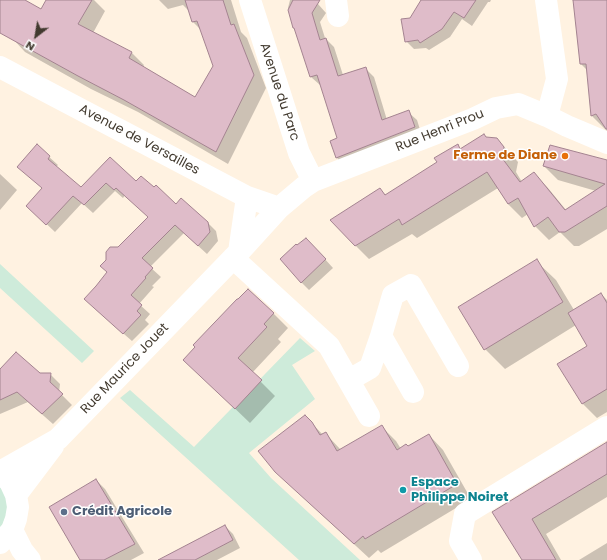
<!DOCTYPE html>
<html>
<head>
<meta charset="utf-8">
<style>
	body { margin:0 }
	#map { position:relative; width:607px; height:560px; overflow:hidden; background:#fff2e1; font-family:Poppins,sans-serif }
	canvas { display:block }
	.north { position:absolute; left:16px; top:16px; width:40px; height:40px; -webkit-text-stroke:3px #fff; paint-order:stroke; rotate:211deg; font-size:11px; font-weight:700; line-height:16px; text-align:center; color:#423a2f }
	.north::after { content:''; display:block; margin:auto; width:14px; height:18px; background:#423a2f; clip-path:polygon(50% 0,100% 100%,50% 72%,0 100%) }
</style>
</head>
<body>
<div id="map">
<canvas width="607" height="560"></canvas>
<div class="north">N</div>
</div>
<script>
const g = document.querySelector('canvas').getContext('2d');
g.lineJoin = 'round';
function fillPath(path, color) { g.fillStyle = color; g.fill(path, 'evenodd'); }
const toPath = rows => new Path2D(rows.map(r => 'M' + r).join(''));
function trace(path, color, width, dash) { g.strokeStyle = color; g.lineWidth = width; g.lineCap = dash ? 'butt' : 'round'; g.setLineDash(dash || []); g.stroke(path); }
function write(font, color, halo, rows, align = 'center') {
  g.font = font + ' Poppins,sans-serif'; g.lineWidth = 3; g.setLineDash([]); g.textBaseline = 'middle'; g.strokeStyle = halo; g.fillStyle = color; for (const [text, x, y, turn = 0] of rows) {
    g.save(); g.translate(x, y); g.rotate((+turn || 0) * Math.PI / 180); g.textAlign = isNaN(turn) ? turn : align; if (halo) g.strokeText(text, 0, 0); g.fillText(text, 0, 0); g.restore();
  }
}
fillPath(toPath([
	[0,264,94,351,82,363,0,288],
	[300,338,315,351,292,365,315,399,249,453,271,478,360,560,299,560,120,398,130,390,194,447],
	[0,484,2,486,9,508,0,531]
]), '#ceebda');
fillPath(toPath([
	[0,0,23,0,42,10,47,0,94,0,105,11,93,33,132,53,144,65,143,67,196,98,214,66,201,30,193,22,190,12,183,5,168,9,159,0,231,0,241,32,247,38,266,88,228,164,138,112,91,89,25,52,13,39,0,32],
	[290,0,311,0,318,4,326,13,320,22,325,38,334,47,343,75,365,68,374,77,387,120,408,112,417,120,422,136,345,166,337,158,338,139,321,85,320,85,311,77,295,29,294,28,288,8],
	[422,0,491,0,490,2,488,2,472,26,462,19,450,37,429,50,426,48,414,49,406,41,410,19],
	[574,0,607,0,607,131,592,116,588,71,581,64],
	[484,135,487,138,497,139,518,162,516,172,522,182,534,174,548,188,566,210,596,191,558,180,544,166,607,161,607,229,579,246,574,246,560,232,549,240,535,226,528,214,522,218,508,204,498,188,417,238,412,234,369,259,355,245,380,190,386,195,438,162,458,145,461,149],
	[37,146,58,165,56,167,81,189,110,158,136,183,207,222,216,231,218,241,207,254,184,233,150,267,161,277,152,286,154,287,139,304,150,314,145,320,149,324,132,341,94,308,108,273,119,248,149,217,125,195,123,198,115,191,93,213,82,203,55,232,36,214,43,189],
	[0,174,17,190,0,210],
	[314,247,333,268,309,290,301,282],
	[536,261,556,280,574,310,601,294,607,300,607,412,597,418,583,404,559,364,589,346,576,325,505,369,485,349],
	[273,313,288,328,278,339,281,342,252,373,275,396,250,423,199,374],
	[0,371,39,374,50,374,60,384,59,392,72,405,53,424,28,402,0,414],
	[305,416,323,435,326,434,341,450,381,426,396,441,401,449,408,447,429,435,443,450,471,499,381,553,378,550,369,558,291,486,275,471],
	[607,443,607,497,546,534,561,560,524,560,509,536],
	[96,480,105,489,144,553,131,560,81,560],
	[225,526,233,534,240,548,217,560,173,560],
	[607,543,607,560,579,560]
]), '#0003');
const building = toPath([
	[0,0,25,0,41,9,46,0,92,0,78,24,132,52,129,58,195,97,213,66,197,21,192,22,185,0,223,0,231,25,234,24,254,75,216,152,124,100,78,76,0,33,0,0],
	[293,0,320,0,312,13,320,40,326,38,338,76,366,67,382,120,409,110,415,127,336,158,330,141,337,138,317,75,310,77,294,28,293,28,288,10,293,0],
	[421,0,476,0,464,18,454,12,442,29,420,43,418,40,405,42,401,19,410,18,421,0],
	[573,0,607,0,607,129,606,129,596,114,591,116,586,64,580,64,573,0],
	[484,134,486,137,497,138,504,147,502,158,520,182,534,172,565,210,605,184,543,166,550,145,607,160,607,206,565,232,559,232,548,217,534,227,518,198,508,204,487,172,402,225,399,219,355,246,330,220,380,188,385,195,437,162,434,158,458,144,460,149,484,134],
	[37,144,50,156,48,159,81,187,110,157,136,181,141,176,154,187,156,185,176,204,181,198,208,222,210,232,198,246,175,225,142,258,153,268,145,277,146,278,131,295,142,305,137,311,141,315,123,334,84,299,96,286,107,272,100,266,106,260,106,252,110,247,118,247,148,217,116,188,114,190,106,183,84,205,73,196,46,225,26,206,42,188,17,167,37,144],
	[306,238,326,259,301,283,280,259,296,244,297,245,306,238],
	[537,259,563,302,484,350,458,307,537,259],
	[248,289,274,313,264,324,267,327,238,358,262,380,235,409,183,360,195,347,193,345,237,299,238,299,248,289],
	[601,293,607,303,607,389,582,404,557,364,587,346,568,313,601,293],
	[16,352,40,373,51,373,50,382,63,394,42,414,17,392,0,400,0,369,16,352],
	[305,415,312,422,320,435,326,432,337,451,382,425,397,450,406,444,408,446,429,434,457,484,365,539,363,536,354,544,275,472,258,451,305,415],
	[607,442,607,474,532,519,556,560,522,560,492,512,607,442],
	[96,479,135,544,104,560,80,560,49,507,96,479],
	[225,525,233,540,195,560,158,560,225,525]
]);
fillPath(building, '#dfbcc9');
trace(building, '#a48390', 1);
trace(toPath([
	[250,0,299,153,313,181],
	[336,0,338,16],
	[546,0,557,79,547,116],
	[0,67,247,197,279,208],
	[239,252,247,197],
	[233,258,329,346,369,416],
	[381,336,393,295,411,285,458,366],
	[349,380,370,368,381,336,413,392],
	[0,472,58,439,239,252,279,208,304,187,313,181,473,119,496,108,518,104,547,116,567,126,607,143],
	[0,472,10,482,16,495,18,507,16,519,12,530,5,538,0,543],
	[16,495,53,446],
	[12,530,22,550,30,560],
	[471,560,460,541,465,514,607,427]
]), '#fff', 22);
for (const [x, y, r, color] of [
	[565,156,4,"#e8710a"],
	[403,490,4,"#0f9aa8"],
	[64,512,4,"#5c6f8a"]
]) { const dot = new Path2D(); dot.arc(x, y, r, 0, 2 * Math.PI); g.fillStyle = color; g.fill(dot); trace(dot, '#fff', 1.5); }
write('13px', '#423a2f', '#fff', [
	["Avenue du Parc",279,92,72],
	["Rue Henri Prou",440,131,-22],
	["Avenue de Versailles",139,140,28],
	["Rue Maurice Jouet",125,369,-46]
]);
write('bold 13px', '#c56008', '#fff', [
	["Ferme de Diane",557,156]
], 'right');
write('bold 13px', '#0d838f', '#fff', [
	["Espace",411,483],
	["Philippe Noiret",411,498]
], 'left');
write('bold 13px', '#4e5e75', '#fff', [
	["Crédit Agricole",72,512]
], 'left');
</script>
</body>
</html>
